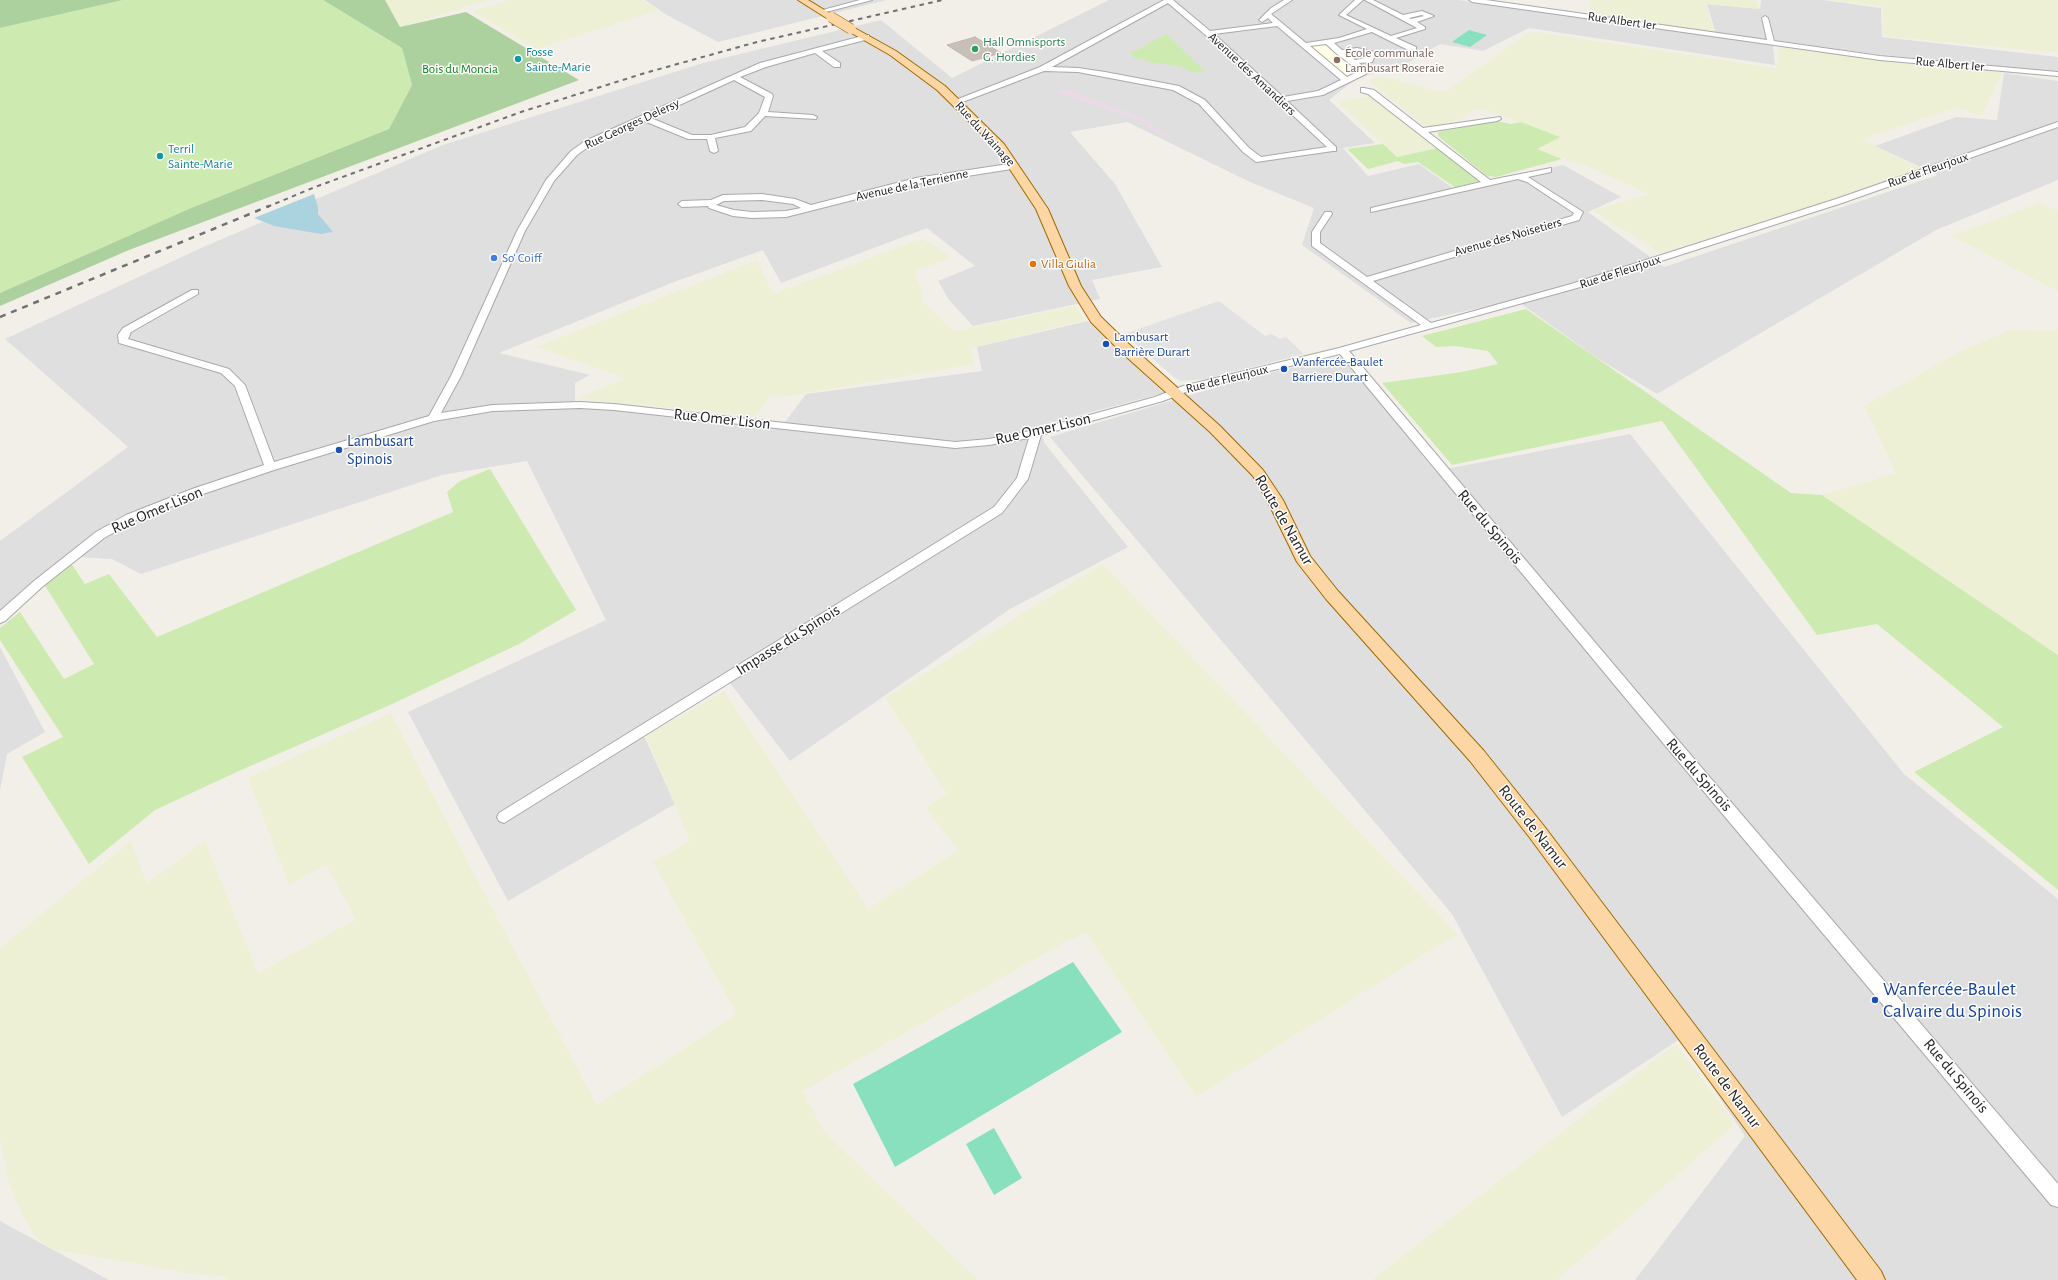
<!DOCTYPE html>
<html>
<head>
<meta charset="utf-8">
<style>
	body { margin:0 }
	canvas { display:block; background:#f2efe9 }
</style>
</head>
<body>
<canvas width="2058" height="1280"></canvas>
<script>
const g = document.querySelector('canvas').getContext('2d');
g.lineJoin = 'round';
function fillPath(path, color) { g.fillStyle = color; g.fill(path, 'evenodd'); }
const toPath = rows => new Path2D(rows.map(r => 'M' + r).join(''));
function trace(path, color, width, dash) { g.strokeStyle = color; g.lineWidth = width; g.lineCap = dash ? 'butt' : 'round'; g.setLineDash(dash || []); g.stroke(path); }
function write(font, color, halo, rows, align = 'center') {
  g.font = font + ' "Alegreya Sans",sans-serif'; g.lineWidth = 3; g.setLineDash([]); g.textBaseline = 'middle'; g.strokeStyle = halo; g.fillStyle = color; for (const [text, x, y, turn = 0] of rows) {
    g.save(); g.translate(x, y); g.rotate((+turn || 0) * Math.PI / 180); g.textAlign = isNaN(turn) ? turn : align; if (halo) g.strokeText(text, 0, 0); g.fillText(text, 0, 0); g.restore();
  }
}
fillPath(toPath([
	[645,0,887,0,718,42,665,14],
	[1109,0,1458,0,1717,37,1707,4,1760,9,1761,0,1823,0,1881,8,1882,37,2058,57,2058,72,1883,55,1780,41,1773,46,1775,65,1529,28,1483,51,1440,44,1399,68,1358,77,1329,100,1375,143,1343,148,1368,176,1419,164,1454,189,1563,165,1621,197,1588,212,1664,267,1938,175,1875,146,1956,117,1997,120,2004,73,2058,81,2058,180,1936,230,1657,394,1597,358,1516,300,1411,323,1302,245,1314,208,1250,182,1127,122,1070,132,1115,184,1162,267,1092,280,1100,299,973,326,949,300,938,281,975,266,927,228,781,283,763,250,674,282,499,353,590,375,575,383,575,405,780,429,806,394,982,371,977,347,1088,321,1164,393,1038,426,1045,444,1128,547,1010,609,790,761,730,683,644,736,675,804,508,901,408,712,606,620,527,461,442,475,141,574,112,559,79,557,45,581,0,626,0,541,128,447,5,339,201,248,443,145,703,63,881,20,952,78],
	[1342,356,1435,471,1630,434,1904,774,2058,899,2058,1280,1635,1280,1745,1136,1680,1039,1562,1117,1452,914,1050,437,1244,379],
	[0,647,45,732,7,754,0,790],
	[0,1221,109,1280,0,1280]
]), '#e0dfdf');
fillPath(toPath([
	[1066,89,1154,122,1151,125,1168,135,1164,136,1146,126,1148,124,1135,119,1056,92]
]), '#ebdbe8');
fillPath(toPath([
	[1325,43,1361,71,1347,77,1308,45]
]), '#ffffe5');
fillPath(toPath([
	[385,0,491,0,400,27],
	[509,0,642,0,660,10,536,49,472,11],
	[1592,0,1756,0,1760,9,1706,4,1714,32,1588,14],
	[1829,0,2058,0,2058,53,1883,36,1883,7],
	[1536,32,1776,68,1779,46,1899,62,2003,71,1982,116,1956,108,1862,139,1921,169,1816,205,1660,253,1592,210,1649,194,1584,165,1536,149,1559,136,1486,110,1475,110,1462,119,1427,128,1368,80,1382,77,1437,91,1447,91,1528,33],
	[1370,96,1376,98,1438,148,1397,157,1337,102],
	[2039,203,2058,210,2058,291,1951,236],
	[921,239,934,245,952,258,917,270,916,277,921,288,922,301,954,331,1075,306,1085,320,970,348,975,364,807,393,788,396,771,395,755,416,579,399,583,395,623,380,620,376,536,347,757,260,773,294],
	[2058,329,2058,655,1822,495,1896,473,1864,406,1959,352,2010,330,2055,331],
	[1103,564,1457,934,1196,1097,1086,933,1061,944,803,1091,824,1132,978,1280,229,1280,226,1277,187,1273,51,1249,37,1238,26,1222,9,1185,0,1139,0,948,131,841,147,883,205,841,258,973,356,919,326,865,289,885,248,778,391,713,466,859,597,1105,737,1014,653,862,690,841,646,736,724,691,868,909,958,850,925,807,947,794,885,698],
	[1677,1046,1734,1122,1731,1128,1557,1280,1372,1280,1671,1047]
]), '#eef0d5');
fillPath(toPath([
	[123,0,323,0,402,48,412,85,389,129,191,208,0,293,0,28],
	[1166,34,1180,47,1205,71,1194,73,1179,66,1147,62,1142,58,1136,59,1129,52,1137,50],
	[1496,121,1511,124,1521,122,1560,137,1537,149,1562,159,1496,177,1487,176,1438,136,1438,132],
	[1383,144,1397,157,1438,148,1479,181,1456,188,1418,162,1404,164,1398,161,1368,169,1347,149],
	[1526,309,1791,493,1822,495,2058,655,2058,890,1914,772,2003,727,1877,624,1817,635,1662,421,1452,465,1382,383,1462,372,1498,364,1488,351,1455,346,1436,347,1422,336],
	[490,469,576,610,519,644,390,705,239,771,155,810,89,864,22,757,63,737,0,640,0,628,20,612,64,679,94,664,44,584,71,563,85,584,109,574,157,637,453,512,447,492,460,481]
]), '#cdebb0');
fillPath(toPath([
	[0,0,123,0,0,28],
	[323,0,385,0,400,27,466,12,579,80,129,250,0,306,0,293,191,208,389,129,412,85,402,48]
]), '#add19e');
fillPath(toPath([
	[1469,30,1487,35,1470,47,1452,42],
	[1073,962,1122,1032,895,1167,853,1084],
	[994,1128,1022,1178,994,1195,966,1144]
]), '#88e0be');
fillPath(toPath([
	[1219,301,1265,336,1272,334,1280,339,1286,337,1304,354,1205,379,1181,381,1175,378,1124,334]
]), '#e2e2e2');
fillPath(toPath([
	[314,194,318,207,318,214,333,232,321,234,274,226,254,218]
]), '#aad3df');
const building = toPath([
	[975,37,980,40,1001,53,972,61,947,45,975,37]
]);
fillPath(building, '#c7bfb8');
trace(building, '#c4b6ab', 1);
const minor = toPath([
	[860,0,872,0,822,13,819,11,860,0],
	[1164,0,1173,0,1210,31,1273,23,1268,18,1262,22,1259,20,1271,8,1284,0,1292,0,1271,14,1306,43,1339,38,1367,29,1339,15,1355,0,1363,0,1346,15,1391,36,1417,28,1365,0,1373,0,1403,15,1422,11,1434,16,1417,22,1425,27,1425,29,1396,38,1416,47,1416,51,1410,51,1372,32,1334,43,1342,50,1357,48,1375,52,1376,54,1372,62,1359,63,1367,70,1366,74,1323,95,1287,101,1336,147,1336,151,1333,151,1256,162,1243,152,1199,104,1173,90,1078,72,1044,71,960,103,953,101,1040,67,1164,0],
	[1168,3,1216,44,1327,147,1261,157,1249,148,1205,100,1179,86,1105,72,1078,68,1052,67,1168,3],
	[1422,15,1424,16,1411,19,1409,18,1422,15],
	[1277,26,1341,80,1318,91,1283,97,1214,34,1277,26],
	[1326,44,1337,54,1359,71,1347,77,1310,46,1326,44],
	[1357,52,1368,55,1366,58,1355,60,1347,53,1357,52],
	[1469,0,1486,0,1767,40,1762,18,1765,16,1768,18,1774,41,1880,56,2058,72,2058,76,1880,60,1472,2,1469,0],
	[866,35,869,35,869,39,822,51,840,63,840,67,834,67,815,53,766,67,740,77,772,94,773,96,768,112,813,115,817,117,816,119,765,116,751,131,715,138,718,151,714,153,710,151,707,139,688,139,644,121,591,145,577,155,554,181,525,231,461,376,441,413,493,405,580,402,614,404,955,442,989,439,1035,430,1155,397,1183,386,1339,348,1421,325,1312,246,1312,232,1325,212,1331,212,1332,214,1320,232,1320,243,1367,277,1572,216,1574,213,1527,182,1518,179,1371,212,1371,208,1481,182,1368,94,1361,92,1361,88,1364,88,1374,90,1423,128,1500,117,1501,119,1497,121,1428,132,1490,180,1551,168,1551,172,1528,177,1583,212,1579,220,1373,281,1431,323,1571,284,1836,199,2058,122,2058,127,1842,203,1577,288,1349,351,1642,698,2058,1184,2058,1207,2051,1205,1632,706,1340,354,1191,390,1163,401,1041,435,1028,479,1002,513,504,823,499,821,497,817,499,813,994,507,1017,478,1029,438,989,445,955,448,614,410,580,408,493,411,434,421,274,470,200,495,134,521,104,538,42,587,5,621,0,623,0,611,34,581,96,532,126,515,192,489,264,465,235,386,221,373,119,343,118,335,123,328,192,290,198,290,198,294,131,332,128,339,229,369,245,385,274,462,429,416,451,376,517,231,546,180,571,151,585,141,760,63,866,35],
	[734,80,765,97,759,113,745,127,711,135,692,135,651,118,734,80],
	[1015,163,1019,166,1018,168,916,184,786,217,752,218,733,216,709,208,708,206,682,207,678,204,682,201,711,200,723,195,762,194,795,199,811,205,916,178,1015,163],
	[762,200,793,204,801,208,786,211,752,212,734,210,716,205,724,201,762,200]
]);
const major = toPath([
	[798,0,808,0,836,17,831,20,828,19,798,0],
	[851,26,896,51,945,86,1004,144,1048,209,1081,286,1101,317,1131,346,1220,426,1263,470,1283,500,1310,556,1338,591,1484,751,1544,826,1881,1271,1885,1280,1857,1280,1530,838,1470,761,1326,599,1297,562,1267,500,1253,476,1210,432,1121,352,1091,322,1069,286,1036,209,996,148,937,90,890,55,848,31,846,29,851,26]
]);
trace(minor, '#a9a9a9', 2);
trace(major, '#a06b00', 2);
fillPath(minor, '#fff');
fillPath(major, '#fcd6a4');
trace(toPath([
	[267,207,315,187,521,112,645,73,757,42,943,0]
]), '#707070', 2, [4.5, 4.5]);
trace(toPath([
	[0,317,269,206]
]), '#707070', 2.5, [6, 6]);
const majorBridge = toPath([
	[831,17,851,29]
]);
trace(majorBridge, '#a06b00', 11, []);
trace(majorBridge, '#fcd6a4', 10);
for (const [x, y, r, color] of [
	[975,49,4,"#2e9e5b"],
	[518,59,4,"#0f9aa8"],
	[1337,60,4,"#8d6e63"],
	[160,156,4,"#0f9aa8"],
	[494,258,4,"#3f7fe0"],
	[1033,264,4,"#e8710a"],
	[1106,344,4,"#1a4fb4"],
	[1284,369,4,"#1a4fb4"],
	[339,450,4,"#1a4fb4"],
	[1875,1000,4,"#1a4fb4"]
]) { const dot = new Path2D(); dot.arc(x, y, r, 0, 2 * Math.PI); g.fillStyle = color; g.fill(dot); trace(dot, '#fff', 1.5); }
write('13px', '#222', '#fff', [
	["Rue Albert Ier",1622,21,8],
	["Rue Albert Ier",1950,64,5],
	["Avenue des Amandiers",1252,74,43],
	["Rue Georges Delersy",632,124,-25],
	["Rue du Wainage",985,134,48],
	["Rue de Fleurjoux",1928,170,-19],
	["Avenue de la Terrienne",912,185,-12],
	["Avenue des Noisetiers",1508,237,-16],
	["Rue de Fleurjoux",1620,272,-18],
	["Rue de Fleurjoux",1227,379,-14]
]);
write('13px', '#27864d', '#fff', [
	["Hall Omnisports",983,42],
	["G. Hordies",983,57]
], 'left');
write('13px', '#0d838f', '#fff', [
	["Fosse",526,52],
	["Sainte-Marie",526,67],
	["Terril",168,149],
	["Sainte-Marie",168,164]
], 'left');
write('13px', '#785e54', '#fff', [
	["École communale",1345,53],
	["Lambusart Roseraie",1345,68]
], 'left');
write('13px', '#0c8416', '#fff', [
	["Bois du Moncia",460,69]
]);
write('13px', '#366cbe', '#fff', [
	["So' Coiff",502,258]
], 'left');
write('13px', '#c56008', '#fff', [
	["Villa Giulia",1041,264]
], 'left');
write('13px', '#164399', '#fff', [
	["Lambusart",1114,337],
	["Barrière Durart",1114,352],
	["Wanfercée-Baulet",1292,362],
	["Barriere Durart",1292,377]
], 'left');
write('16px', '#222', '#fff', [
	["Rue Omer Lison",722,419,6],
	["Rue Omer Lison",1043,429,-13],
	["Rue Omer Lison",157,510,-23],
	["Route de Namur",1284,520,60],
	["Rue du Spinois",1490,527,50],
	["Impasse du Spinois",788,640,-32],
	["Rue du Spinois",1699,775,49],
	["Route de Namur",1533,827,52],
	["Rue du Spinois",1956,1076,50],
	["Route de Namur",1727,1086,53]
]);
write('16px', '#164399', '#fff', [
	["Lambusart",347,441],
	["Spinois",347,459]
], 'left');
write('19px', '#164399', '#fff', [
	["Wanfercée-Baulet",1883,989],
	["Calvaire du Spinois",1883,1011]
], 'left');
</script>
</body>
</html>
